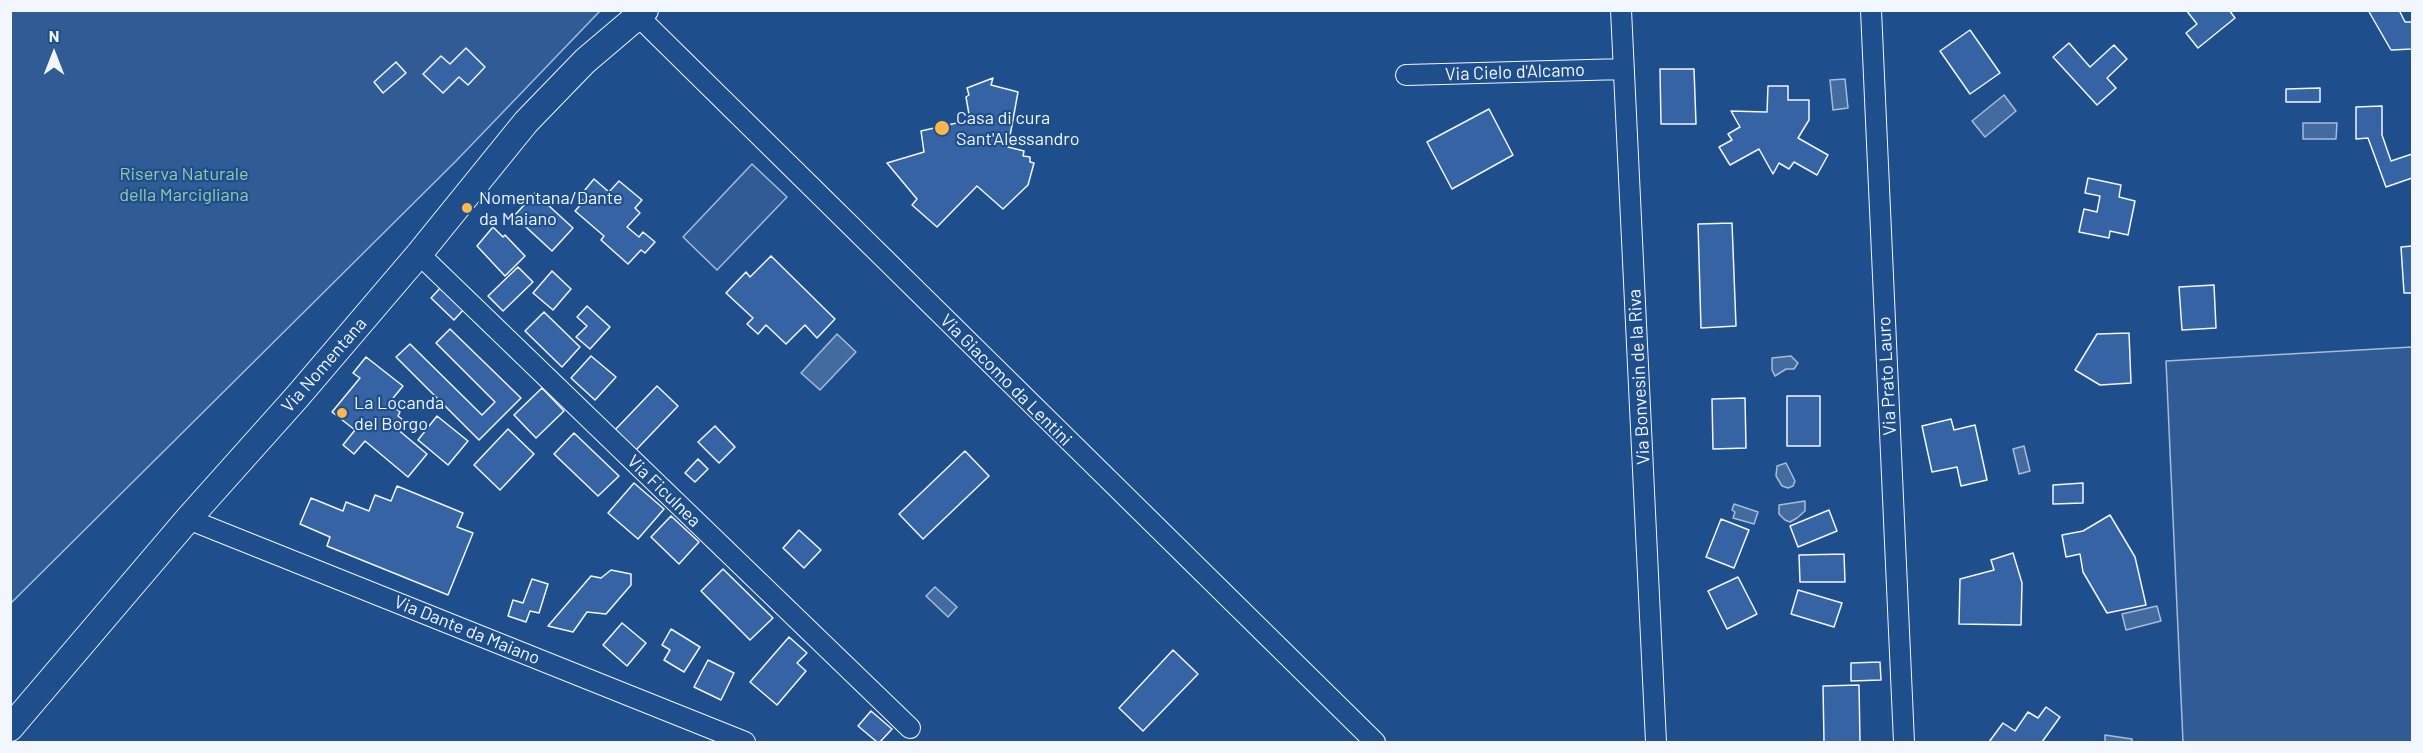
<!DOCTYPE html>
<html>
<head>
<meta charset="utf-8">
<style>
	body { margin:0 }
	#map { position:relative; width:2423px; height:753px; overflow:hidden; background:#1f4e8c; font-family:Barlow,sans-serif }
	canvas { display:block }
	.frame { position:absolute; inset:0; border:12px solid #f2f6ff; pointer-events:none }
	.north { position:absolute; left:24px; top:24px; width:60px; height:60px; -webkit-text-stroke:4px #1f4e8c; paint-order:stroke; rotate:0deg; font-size:16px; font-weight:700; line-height:24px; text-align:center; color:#f2f6ff }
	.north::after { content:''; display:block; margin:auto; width:21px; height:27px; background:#f2f6ff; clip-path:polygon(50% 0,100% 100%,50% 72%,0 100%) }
</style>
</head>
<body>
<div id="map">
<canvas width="2423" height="753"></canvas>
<div class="frame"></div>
<div class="north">N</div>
</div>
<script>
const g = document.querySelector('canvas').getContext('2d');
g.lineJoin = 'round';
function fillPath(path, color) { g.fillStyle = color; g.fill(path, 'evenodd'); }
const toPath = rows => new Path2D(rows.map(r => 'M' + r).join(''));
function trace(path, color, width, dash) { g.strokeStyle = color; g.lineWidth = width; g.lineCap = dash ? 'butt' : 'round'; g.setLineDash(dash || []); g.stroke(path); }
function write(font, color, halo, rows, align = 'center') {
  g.font = font + ' Barlow,sans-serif'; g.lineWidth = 4.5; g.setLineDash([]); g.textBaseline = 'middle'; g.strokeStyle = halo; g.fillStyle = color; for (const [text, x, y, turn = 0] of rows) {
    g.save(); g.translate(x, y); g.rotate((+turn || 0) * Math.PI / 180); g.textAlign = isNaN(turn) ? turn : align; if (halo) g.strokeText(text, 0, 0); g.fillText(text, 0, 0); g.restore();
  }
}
const built = toPath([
	[11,11,600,11,456,161,11,603,11,11],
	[752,164,787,197,717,270,683,237,752,164],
	[2412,347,2412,742,2183,742,2166,361,2412,347]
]);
fillPath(built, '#305b95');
trace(built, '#a8bbd7', 1.5);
const water = toPath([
	[1845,79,1848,108,1833,110,1830,80,1845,79],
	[2004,95,2016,111,1985,137,1972,121,2004,95],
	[2303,123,2337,123,2336,139,2303,139,2303,123],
	[837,334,856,352,820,390,801,373,837,334],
	[1791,356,1798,363,1794,369,1786,369,1775,376,1772,370,1772,358,1791,356],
	[2024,446,2030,471,2019,474,2013,449,2024,446],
	[1786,463,1795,481,1793,486,1788,488,1782,486,1776,476,1777,466,1786,463],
	[1805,501,1805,511,1797,518,1790,522,1785,520,1779,514,1779,505,1805,501],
	[1734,504,1758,512,1754,524,1733,518,1735,512,1732,510,1734,504],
	[935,587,957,607,948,617,926,596,935,587],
	[2157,606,2161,621,2126,630,2122,614,2157,606],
	[2105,735,2132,739,2132,742,2105,742,2105,735]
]);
fillPath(water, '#446ba0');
trace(water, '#a8bbd7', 1.5);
const building = toPath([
	[2186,10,2229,10,2235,18,2198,48,2186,33,2197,24,2186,10],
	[2368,10,2399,10,2405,22,2412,22,2412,49,2391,50,2368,10],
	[1970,30,2000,73,1970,94,1940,51,1970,30],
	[2069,43,2090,67,2114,45,2127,59,2107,78,2116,88,2097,105,2053,57,2069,43],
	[466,48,485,67,468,85,459,77,443,93,423,74,441,56,450,64,466,48],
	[396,62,406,73,383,93,374,82,396,62],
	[1660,69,1694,69,1696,124,1661,124,1660,69],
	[993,78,991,85,1018,92,1008,147,1024,151,1023,156,1030,157,1030,162,1034,163,1028,185,1003,209,977,186,937,227,912,205,917,199,887,163,924,152,921,131,970,120,966,97,969,95,967,88,993,78],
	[1768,86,1788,86,1788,100,1809,100,1809,120,1798,138,1828,155,1817,175,1794,162,1789,169,1779,163,1773,174,1759,149,1730,165,1719,147,1732,140,1728,134,1740,127,1731,111,1767,112,1768,86],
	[2320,88,2320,102,2286,102,2286,89,2320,88],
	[2382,106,2382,135,2391,161,2412,154,2412,178,2386,187,2368,138,2356,139,2356,107,2382,106],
	[1489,109,1513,155,1452,189,1427,142,1489,109],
	[2088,178,2121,185,2119,197,2135,201,2128,235,2110,231,2109,238,2079,232,2084,209,2097,212,2100,196,2085,193,2088,178],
	[594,179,609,192,619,181,642,200,635,208,640,213,627,227,639,237,643,232,655,242,645,253,641,250,628,264,601,240,604,236,575,211,584,201,579,197,594,179],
	[535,193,573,228,552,251,514,216,535,193],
	[1732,223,1736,326,1701,328,1698,224,1732,223],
	[493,227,503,237,505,235,525,256,505,276,477,246,493,227],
	[2412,246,2412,293,2404,293,2401,247,2412,246],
	[771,256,835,319,817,338,805,325,786,344,766,325,758,334,747,324,753,318,726,293,746,272,750,277,771,256],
	[518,267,533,282,503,311,488,296,518,267],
	[552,271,571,289,553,310,533,293,552,271],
	[2214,285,2216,328,2182,330,2179,287,2214,285],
	[442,286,465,308,454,320,431,298,442,286],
	[587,306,610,327,590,349,576,337,587,326,577,317,587,306],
	[544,312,580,347,562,367,525,331,544,312],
	[450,329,521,398,479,440,396,357,410,344,482,415,495,402,436,343,450,329],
	[2129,333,2131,383,2100,385,2075,370,2097,334,2129,333],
	[591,356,616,377,595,400,571,378,591,356],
	[366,357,403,386,389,403,400,412,398,416,403,420,396,428,427,454,408,477,365,441,354,454,343,445,355,430,332,412,360,378,353,373,366,357],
	[657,386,678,406,635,451,613,432,657,386],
	[542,388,564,411,536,438,514,415,542,388],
	[1787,396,1820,396,1820,446,1787,446,1787,396],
	[1745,398,1746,448,1713,449,1712,399,1745,398],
	[437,416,468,441,448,465,418,440,437,416],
	[1951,419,1954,430,1975,425,1987,480,1961,486,1957,467,1932,472,1922,426,1951,419],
	[715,426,735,447,719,463,698,442,715,426],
	[508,429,534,454,500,490,474,465,508,429],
	[574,433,619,476,598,496,554,454,574,433],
	[965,451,989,476,923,539,899,514,965,451],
	[698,459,708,469,695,482,685,473,698,459],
	[634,483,664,509,638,539,608,513,634,483],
	[2083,483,2083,503,2053,504,2053,485,2083,483],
	[397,486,463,513,457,527,473,533,448,595,327,546,330,537,300,524,311,498,343,511,346,502,369,511,375,495,391,501,397,486],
	[1829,510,1837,531,1798,547,1790,526,1829,510],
	[2110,515,2135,557,2146,605,2107,613,2083,572,2080,554,2066,557,2062,535,2083,531,2110,515],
	[671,516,699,542,679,564,651,537,671,516],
	[1721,519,1749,530,1734,568,1706,557,1721,519],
	[799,530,821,550,804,568,783,548,799,530],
	[2013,553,2022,583,2021,625,1959,624,1960,579,1994,570,1991,560,2013,553],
	[1844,554,1845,582,1800,582,1799,555,1844,554],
	[723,569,773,618,750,640,701,591,723,569],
	[611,570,631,574,631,585,606,614,587,612,573,632,548,626,591,576,601,578,611,570],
	[1738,577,1757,614,1727,629,1708,591,1738,577],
	[532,579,548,584,539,613,530,611,526,622,508,616,513,600,523,603,532,579],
	[1798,590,1842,603,1834,627,1791,614,1798,590],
	[622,623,646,643,627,666,603,645,622,623],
	[671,629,700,647,684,672,664,660,670,650,662,645,671,629],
	[789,637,807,653,797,663,806,671,777,705,750,682,789,637],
	[1173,650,1198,674,1143,731,1119,708,1173,650],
	[708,660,734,673,721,700,694,687,708,660],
	[1880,662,1881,680,1851,681,1851,663,1880,662],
	[1859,685,1860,742,1824,742,1823,686,1859,685],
	[2046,707,2060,717,2042,742,1989,742,2003,723,2015,731,2028,712,2038,718,2046,707],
	[871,711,892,729,880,742,877,742,858,726,871,711]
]);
fillPath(building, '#3563a3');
trace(building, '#f2f6ff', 1.5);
const minor = toPath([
	[1621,10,1656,742],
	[1871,10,1904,742],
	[638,16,1375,742],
	[1406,75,1624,69],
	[419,254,910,728],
	[188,519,745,742]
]);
const major = toPath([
	[10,728,188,519,297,397,419,254,526,122,585,61,645,10]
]);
trace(minor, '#f2f6ff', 22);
trace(major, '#f2f6ff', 28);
trace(minor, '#1f4e8c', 20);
trace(major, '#1f4e8c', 26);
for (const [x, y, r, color] of [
	[942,128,8,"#ffb74d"],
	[467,208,6,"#ffb74d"],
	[342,413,6,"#ffb74d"]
]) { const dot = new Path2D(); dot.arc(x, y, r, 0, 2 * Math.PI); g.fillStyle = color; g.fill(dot); trace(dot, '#1f4e8c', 2); }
write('18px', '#f2f6ff', '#1f4e8c', [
	["Via Cielo d'Alcamo",1515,72,-2],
	["Via Nomentana",324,365,-49],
	["Via Prato Lauro",1887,376,-93],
	["Via Bonvesin de la Riva",1639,377,-93],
	["Via Giacomo da Lentini",1006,380,45],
	["Via Ficulnea",664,491,44],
	["Via Dante da Maiano",467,630,22]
]);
write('18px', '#f2f6ff', '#1f4e8c', [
	["Casa di cura",956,118],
	["Sant'Alessandro",956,139],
	["Nomentana/Dante",479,198],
	["da Maiano",479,219],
	["La Locanda",354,403],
	["del Borgo",354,424]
], 'left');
write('18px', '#97c8a6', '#1f4e8c', [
	["Riserva Naturale",184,174],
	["della Marcigliana",184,195]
]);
</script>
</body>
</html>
